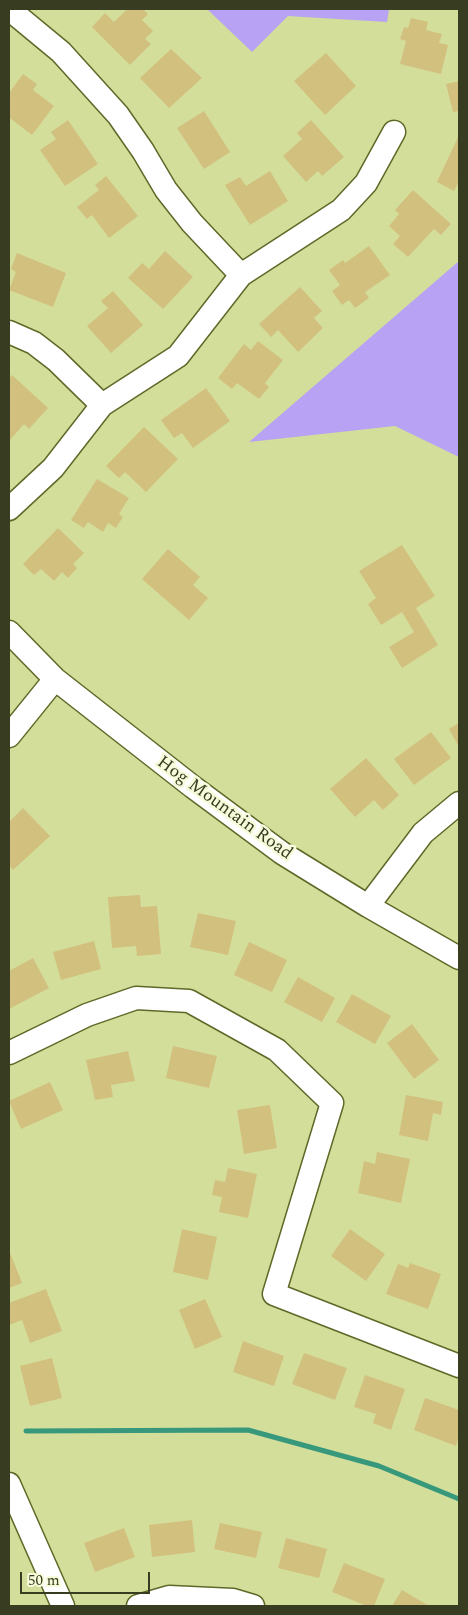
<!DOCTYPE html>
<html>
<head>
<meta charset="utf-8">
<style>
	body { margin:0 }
	#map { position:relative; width:468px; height:1615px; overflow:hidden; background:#d4de9b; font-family:Spectral,serif }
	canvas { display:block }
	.frame { position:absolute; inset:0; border:10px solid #383c21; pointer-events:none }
	.scale { position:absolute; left:20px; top:1572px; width:130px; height:22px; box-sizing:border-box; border:2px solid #383c21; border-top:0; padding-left:6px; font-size:15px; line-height:18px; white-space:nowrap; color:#383c21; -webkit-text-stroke:4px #f6fbda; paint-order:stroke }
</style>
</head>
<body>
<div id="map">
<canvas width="468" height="1615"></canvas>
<div class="frame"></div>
<div class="scale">50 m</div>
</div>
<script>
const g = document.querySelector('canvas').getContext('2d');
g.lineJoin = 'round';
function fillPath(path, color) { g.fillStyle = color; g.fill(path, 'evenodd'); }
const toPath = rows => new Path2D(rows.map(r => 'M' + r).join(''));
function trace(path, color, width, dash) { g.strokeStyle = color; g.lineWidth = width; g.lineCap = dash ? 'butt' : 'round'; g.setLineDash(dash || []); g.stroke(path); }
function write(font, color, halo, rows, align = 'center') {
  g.font = font + ' Spectral,serif'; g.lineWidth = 5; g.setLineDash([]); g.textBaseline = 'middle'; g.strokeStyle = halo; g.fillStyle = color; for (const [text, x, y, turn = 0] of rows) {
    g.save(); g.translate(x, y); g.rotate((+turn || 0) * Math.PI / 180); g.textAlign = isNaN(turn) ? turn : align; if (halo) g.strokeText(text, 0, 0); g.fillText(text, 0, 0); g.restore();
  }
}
fillPath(toPath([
	[207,9,389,9,387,22,288,16,252,52],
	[459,261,459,457,395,426,249,442]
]), '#b7a2f4');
trace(toPath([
	[26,1431,248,1430,379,1466,459,1499]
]), '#37987b', 5);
fillPath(toPath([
	[127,9,143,9,148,14,142,20,153,31,145,39,151,44,130,65,92,27,105,13,114,22],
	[411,18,428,22,426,30,442,34,439,43,448,45,441,74,400,64,406,41,400,39,404,27,408,28],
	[171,49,202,78,169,108,140,78],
	[326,53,356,86,325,115,294,81],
	[23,74,37,84,33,90,54,106,32,135,10,118,9,120,9,93],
	[459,81,459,111,453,112,446,84],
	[204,111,230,152,204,169,177,128],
	[68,120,98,164,65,186,40,150,56,139,51,132],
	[311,120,344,157,322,176,318,171,306,182,283,156,302,139,297,133],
	[459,135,459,183,458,183,454,191,437,182],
	[270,171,288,201,250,225,225,185,240,177,246,186],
	[106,176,138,216,109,238,92,215,87,219,77,207,99,190,95,185],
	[413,190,451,224,441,235,434,229,408,257,393,244,400,236,389,226,399,214,395,210],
	[369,246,390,275,365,292,369,298,355,308,349,300,342,305,332,291,340,285,329,270,343,260,345,263],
	[165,251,193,277,163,309,128,278,142,263,149,269],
	[17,253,66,273,53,307,9,290,16,272,11,269],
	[300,287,322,311,314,318,323,328,298,352,278,330,271,337,259,324],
	[113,291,143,325,111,353,87,326,108,308,101,301],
	[258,341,283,360,265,383,269,387,259,399,237,383,232,389,218,378,244,344,251,350],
	[12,375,48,408,29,429,24,424,9,441,9,379],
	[206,388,230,421,193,448,182,433,174,438,161,420],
	[144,427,178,459,146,492,125,472,119,478,106,466],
	[97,479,129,498,119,514,123,517,116,528,108,523,103,532,88,522,84,528,71,520],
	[58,528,84,553,73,564,77,568,68,578,62,572,54,581,41,569,34,575,23,564],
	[402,545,435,596,416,608,438,645,402,668,389,647,414,632,402,612,381,625,368,604,376,598,359,571],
	[168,549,200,577,193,585,208,598,189,620,142,579],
	[459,723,459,747,449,729],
	[431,732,451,758,414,785,394,759],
	[366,758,399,795,383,810,374,800,355,817,330,789],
	[23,808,50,836,13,870,9,865,9,822],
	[140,895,141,907,157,906,161,954,137,956,136,946,112,948,108,897],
	[198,913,236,921,228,955,190,947],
	[94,941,101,969,61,980,53,952],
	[249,942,287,960,272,992,234,975],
	[33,958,49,988,9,1009,9,971],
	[298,977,335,998,322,1022,284,1002],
	[352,994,391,1016,375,1044,336,1022],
	[412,1024,439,1060,414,1079,387,1043],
	[173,1046,217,1056,209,1088,166,1078],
	[128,1051,135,1081,111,1085,113,1097,95,1100,86,1060],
	[50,1082,63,1110,21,1129,9,1101],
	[406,1095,443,1102,441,1115,433,1113,428,1141,399,1135],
	[270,1105,277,1148,244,1154,237,1110],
	[377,1152,410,1159,401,1203,358,1193,364,1161,375,1164],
	[228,1168,257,1174,248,1218,219,1212,222,1197,212,1195,215,1180,225,1182],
	[182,1229,217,1237,208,1280,173,1272],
	[350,1229,385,1254,366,1281,331,1256],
	[9,1250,22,1283,9,1288],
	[410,1263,441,1274,428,1309,386,1294,398,1264,408,1268],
	[46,1289,62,1331,30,1343,22,1320,9,1325,9,1303],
	[205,1299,222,1337,195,1349,179,1310],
	[243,1341,284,1356,274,1386,233,1372],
	[304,1353,347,1368,335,1400,292,1384],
	[52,1358,62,1398,30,1406,20,1366],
	[365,1375,405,1389,391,1430,373,1423,376,1414,354,1407],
	[425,1398,459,1410,459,1436,456,1446,414,1430],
	[192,1520,195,1552,152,1557,149,1525],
	[220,1523,262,1532,256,1558,214,1549],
	[124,1528,135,1557,95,1572,84,1543],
	[286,1538,327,1549,319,1578,278,1568],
	[344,1563,385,1579,374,1606,367,1606,332,1592],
	[402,1590,429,1606,392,1606]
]), '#d2c07e');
const minor = toPath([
	[9,9,61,52,118,115,143,151,166,190,192,223,241,275],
	[9,332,34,343,56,360,102,405],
	[9,509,53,468,102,405,178,356,241,275,341,210,366,183,394,132],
	[9,632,55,679,193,787,282,853,368,906,459,958],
	[9,736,55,679],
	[368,906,423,833,459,803],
	[9,1053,87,1015,136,998,189,1001,277,1050,332,1103,274,1294,459,1366],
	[9,1484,63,1606],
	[138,1606,169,1597,233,1600,253,1606]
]);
trace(minor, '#606727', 25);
trace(minor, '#fff', 22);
write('18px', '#383c21', '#f6fbda', [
	["Hog Mountain Road",224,809,36]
]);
</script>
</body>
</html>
